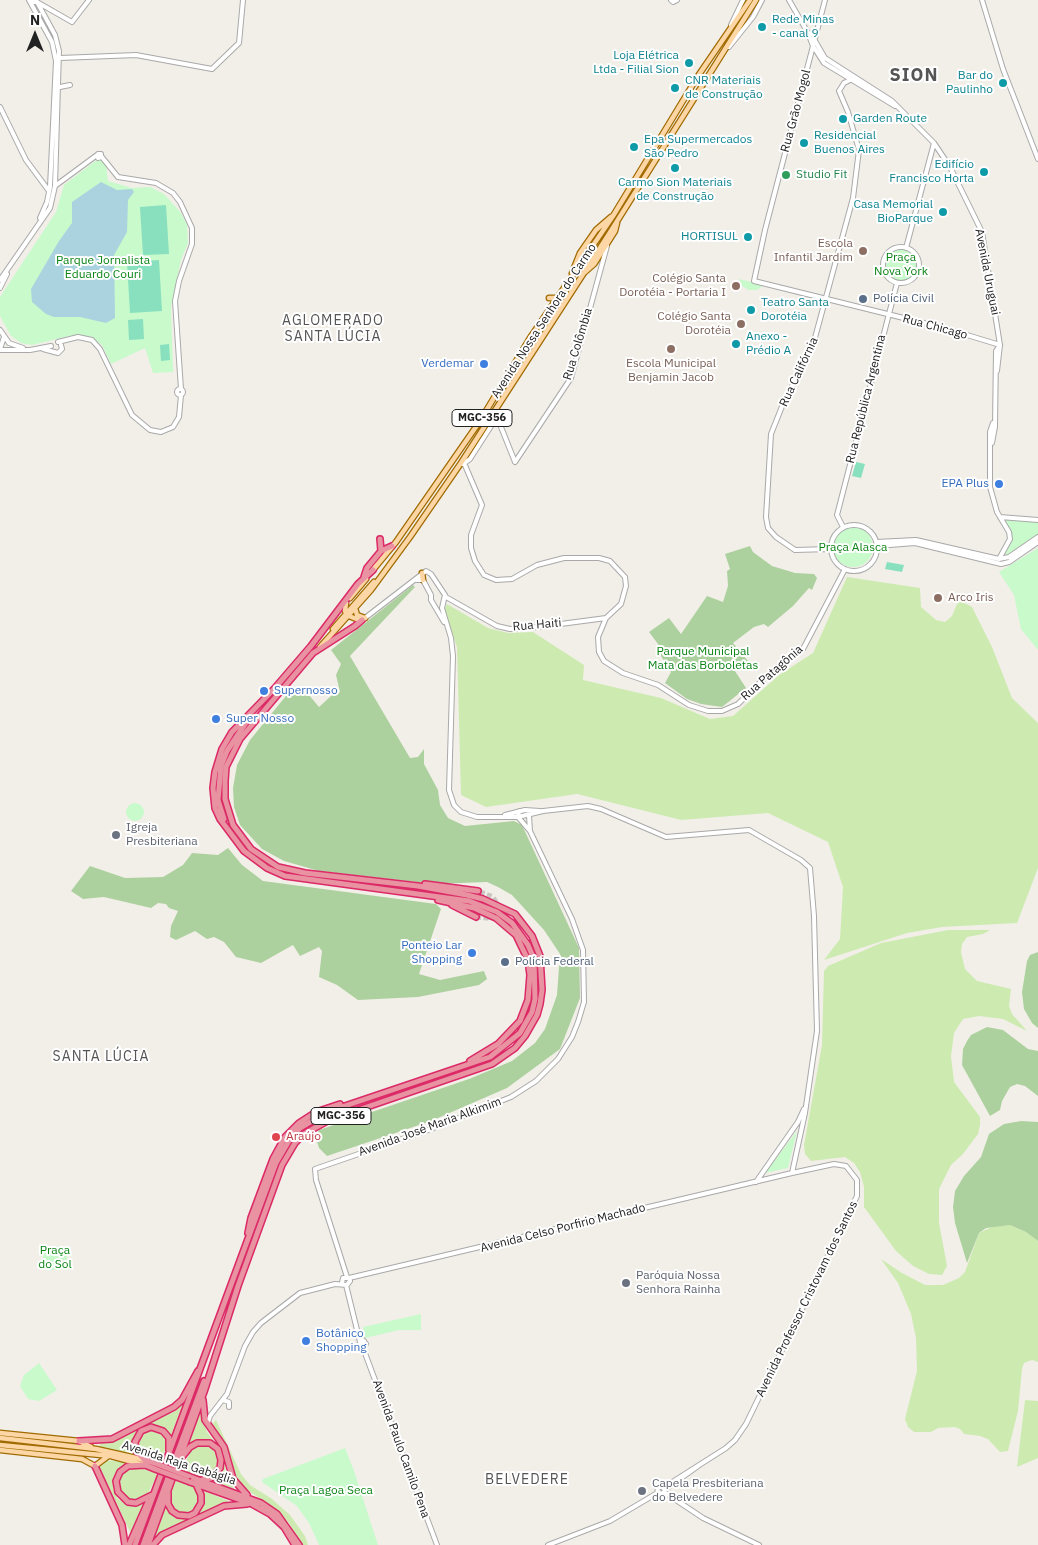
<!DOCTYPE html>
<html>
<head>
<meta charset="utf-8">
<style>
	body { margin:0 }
	#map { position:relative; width:1038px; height:1545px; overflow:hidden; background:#f2efe9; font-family:"IBM Plex Sans",sans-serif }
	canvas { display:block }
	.north { position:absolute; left:10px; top:10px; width:50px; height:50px; -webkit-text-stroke:4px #fff; paint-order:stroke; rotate:0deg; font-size:14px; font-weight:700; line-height:20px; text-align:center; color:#222 }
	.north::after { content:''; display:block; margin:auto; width:18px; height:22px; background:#222; clip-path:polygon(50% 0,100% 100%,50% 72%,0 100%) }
</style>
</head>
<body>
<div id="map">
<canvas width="1038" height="1545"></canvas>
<div class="north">N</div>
</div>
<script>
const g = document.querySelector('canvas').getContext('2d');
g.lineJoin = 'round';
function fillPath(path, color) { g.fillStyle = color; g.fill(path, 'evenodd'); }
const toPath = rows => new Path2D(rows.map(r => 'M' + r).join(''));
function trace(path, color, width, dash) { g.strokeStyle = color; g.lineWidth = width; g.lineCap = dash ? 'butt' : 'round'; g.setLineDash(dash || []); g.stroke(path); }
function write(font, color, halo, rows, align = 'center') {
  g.font = font + ' "IBM Plex Sans",sans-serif'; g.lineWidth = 4; g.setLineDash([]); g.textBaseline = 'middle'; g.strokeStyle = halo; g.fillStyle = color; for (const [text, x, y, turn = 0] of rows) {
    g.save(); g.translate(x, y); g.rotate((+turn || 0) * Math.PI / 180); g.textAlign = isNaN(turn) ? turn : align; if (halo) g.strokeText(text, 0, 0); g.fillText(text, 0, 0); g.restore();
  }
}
fillPath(toPath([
	[847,577,920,588,921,607,936,620,945,622,952,616,957,604,961,601,972,607,992,647,1012,698,1038,723,1038,868,1017,923,942,927,907,933,824,960,840,939,843,887,828,842,768,813,681,820,577,794,486,807,461,795,457,647,444,610,447,604,488,628,508,633,533,632,584,665,583,680,661,698,710,719,733,716,779,675,813,653],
	[948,930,990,930,983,934,967,937,962,944,961,952,965,969,977,981,1011,989,1009,1006,1012,1014,1027,1031,1003,1019,979,1016,963,1019,954,1033,951,1056,954,1082,980,1117,980,1125,978,1134,963,1154,951,1165,939,1189,939,1223,947,1266,942,1275,929,1274,913,1266,896,1251,864,1207,864,1187,860,1172,854,1163,845,1157,811,1161,805,1154,804,1145,822,1045,824,971,828,966,881,943],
	[1010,1225,1026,1232,1038,1241,1038,1362,1032,1360,1024,1363,1022,1369,1018,1411,1008,1451,1000,1452,988,1439,980,1436,964,1434,960,1429,954,1427,938,1428,931,1432,914,1432,908,1427,905,1419,917,1371,916,1338,911,1314,898,1283,881,1259,902,1273,925,1285,943,1285,959,1278,965,1272,979,1233,994,1226],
	[1025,1400,1038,1401,1038,1458,1017,1467],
	[183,1404,171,1435,164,1428,153,1424,137,1432,132,1441,135,1455,99,1447,100,1444,116,1439,175,1411],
	[200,1412,207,1432,222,1452,227,1476,234,1489,210,1480,217,1476,223,1465,221,1452,212,1442,200,1439,189,1443],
	[216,1420,241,1474,250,1485,272,1499,290,1515,305,1536,308,1545,301,1545,289,1523,275,1509,240,1485,234,1477,228,1452,212,1424],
	[148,1429,159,1431,166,1441,166,1448,161,1462,144,1456,139,1450,139,1438],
	[201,1445,210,1447,216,1453,218,1461,214,1471,202,1477,181,1470,191,1451],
	[105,1460,127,1462,115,1474,113,1489,118,1499,126,1504,136,1506,143,1504,131,1534,99,1466],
	[137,1467,156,1473,156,1477,148,1494,135,1501,128,1499,120,1491,119,1481,123,1472],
	[176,1481,193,1487,197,1491,198,1503,190,1512,181,1513,173,1507,170,1495],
	[204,1491,229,1501,155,1536,166,1507,169,1513,175,1518,192,1517,203,1507]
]), '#cdebb0');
fillPath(toPath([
	[750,546,753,552,772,566,795,573,814,574,817,578,812,590,809,588,793,606,768,627,764,624,754,627,733,643,748,661,735,671,746,688,722,707,701,704,687,699,665,683,671,672,661,656,661,648,649,632,669,618,681,634,707,596,723,602,728,586,727,571,730,569,725,554],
	[413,585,415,587,350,656,410,758,418,757,424,749,424,764,438,790,440,805,448,818,465,826,514,821,522,825,579,948,580,998,560,1049,507,1088,431,1121,327,1156,319,1148,316,1138,319,1130,469,1079,512,1061,535,1043,545,1029,557,995,560,954,544,930,512,895,498,887,487,882,434,884,319,871,284,861,262,849,240,825,234,807,233,788,237,765,250,740,290,691,309,695,319,707,331,696,340,692,336,675,341,664,331,650],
	[228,848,242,865,263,881,436,904,441,909,419,974,440,980,484,971,487,979,479,985,418,997,358,1000,337,985,319,977,322,951,319,947,300,956,293,945,261,963,236,957,224,942,214,937,207,939,195,931,176,940,170,937,171,926,178,911,169,908,166,904,158,903,151,908,104,897,83,899,71,891,90,866,125,878,163,877,183,865,192,853,218,855],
	[1038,952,1038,1028,1032,1023,1024,1009,1022,992,1027,961,1030,955],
	[987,1027,1003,1030,1028,1049,1038,1051,1038,1096,1025,1086,1017,1084,1010,1087,1002,1101,1000,1110,990,1116,962,1065,963,1049,967,1041,971,1035],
	[1021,1121,1038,1122,1038,1241,1026,1232,1010,1225,986,1228,979,1233,967,1263,955,1223,953,1207,955,1191,964,1176,981,1157,989,1134,1004,1124]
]), '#add19e');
fillPath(toPath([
	[99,158,106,165,108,181,132,188,150,187,164,194,181,213,187,225,188,243,181,260,171,307,173,372,153,373,145,348,111,364,102,345,92,338,83,335,69,336,32,345,21,343,11,336,0,316,0,297,56,212,64,185],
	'886 265a16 16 0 1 1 32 0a16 16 0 1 1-32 0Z',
	[739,279,764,285,757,290,749,290,742,286],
	[1005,519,1038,521,1038,534,1005,556,1012,536],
	'833 547a20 20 0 1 1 40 0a20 20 0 1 1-40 0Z',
	[1038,548,1038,650,1021,629,1014,595,999,572],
	'126 812a9 9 0 1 1 18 0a9 9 0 1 1-18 0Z',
	[797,1131,788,1168,765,1173],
	'43 1258a12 12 0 1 1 24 0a12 12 0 1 1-24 0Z',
	[421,1314,421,1330,399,1330,365,1338,363,1327],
	[39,1363,57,1390,39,1401,28,1399,20,1386,24,1375],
	[345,1448,354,1471,378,1545,319,1545,309,1523,297,1506,262,1482,263,1479]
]), '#c8facc');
fillPath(toPath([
	[166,205,169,254,143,255,140,207],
	[159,260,162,311,130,313,127,262],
	[143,319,144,339,129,340,128,320],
	[169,344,170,360,161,361,160,345],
	[856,462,865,464,861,478,852,476],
	[887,562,904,565,902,572,885,569]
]), '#88e0be');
fillPath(toPath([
	[101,182,117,190,132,189,134,192,128,200,127,232,114,255,115,318,106,323,80,317,54,317,46,314,32,302,31,289,59,241,72,223,72,202]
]), '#aad3df');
trace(toPath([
	[476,917,487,918,492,914,496,902,493,897,478,891]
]), '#c8c6c1', 5, [5, 2.5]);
const minor = toPath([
	[29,0,52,42,56,61,50,187,47,202,40,218],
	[671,0,673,2,677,0],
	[789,0,808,33,813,46,824,63,895,106],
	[825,0,765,230,754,281,944,328,1000,345],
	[982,0,1003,69,1038,159],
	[30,2,37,2,72,22,89,0],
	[731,25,743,0],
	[808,33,811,34,825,58,892,101,934,143,950,167,982,232,1000,345,997,371],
	[729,47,753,17,762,0],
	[60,58,136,55,212,69,239,43,243,0],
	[60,87,70,85],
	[0,107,26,160,49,191],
	[98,154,101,154,101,157,98,158,98,154],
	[101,156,118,177,156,183,173,193,180,202,192,228,192,244,179,281,175,301,181,389],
	[55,186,97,155],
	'883 265a18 18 0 1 1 36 0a18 18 0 1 1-36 0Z',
	[906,248,934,143],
	[0,280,50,208,55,186,59,51,55,35,36,0],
	[0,288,7,274],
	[0,330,9,343,23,348],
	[58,342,78,337,92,340,100,349,132,415,150,430,161,432,173,427,179,417,181,395],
	[0,349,4,337],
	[43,349,58,353,62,349,61,345],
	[0,350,30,350,51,346],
	'177 392a3 3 0 1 1 6 0a3 3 0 1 1-6 0Z',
	[494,418,499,422,515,462],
	[993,423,990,432,990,487,997,512,1009,532,1010,539,999,559],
	[992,443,995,427,996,351,1000,345],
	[515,462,571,378,607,246],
	[464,463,482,505,471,535,471,548,475,561,484,575,496,580,512,579,537,565,564,558,599,558,610,561,625,577,626,586,621,604,606,618,598,637,599,652,604,661,623,673,658,685,689,705,708,711,722,711,738,704,772,671,803,649,845,569],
	[463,464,470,459,495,420],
	[1000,517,1038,520],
	'831 548a23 23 0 1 1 46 0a23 23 0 1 1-46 0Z',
	[843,527,837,515,897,283],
	[876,542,916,540,999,559,1009,557,1038,537],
	[877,546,915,543,1001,564,1009,562,1038,542],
	[830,549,795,550,776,537,768,528,766,517,771,434,783,404,813,345,853,198,859,150,848,112,839,91,844,83,850,80],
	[416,580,423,580,431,595,431,600,444,622],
	[446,597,497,626,510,629,538,627,606,618],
	[365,618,426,571,431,574,445,595,442,608,451,638,453,656,449,790,454,805,461,812,477,817,518,817,543,811,588,806,601,809,666,837,749,830,801,860,810,868,814,916,817,1031,805,1113,792,1173],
	[505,815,525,810,540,811],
	[529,816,530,831],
	[756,1182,798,1122,804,1109],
	[347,1277,316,1180,315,1169,431,1129,511,1097,536,1081,558,1059,572,1037,578,1022,584,1002,583,950,572,919,530,831,518,817,519,811],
	[349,1278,792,1173,834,1164,846,1166,857,1180,857,1196,746,1424,735,1440,726,1448,663,1488],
	[346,1285,360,1342],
	[361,1338,366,1344,362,1347,360,1343,364,1341],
	[363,1348,437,1545],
	[223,1400,229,1402,229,1407],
	[208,1423,210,1416,227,1394,245,1346,253,1332,261,1323,300,1293,335,1284,347,1285,350,1281,349,1278,343,1278,342,1283],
	'657.5 1490a3.5 3.5 0 1 1 7 0a3.5 3.5 0 1 1-7 0Z',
	[667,1488,698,1466],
	[664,1492,703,1518,759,1545],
	[548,1545,610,1521,659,1492]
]);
const major = toPath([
	[585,272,594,264,615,231,617,223],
	[572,273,580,253,596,230,611,217],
	[549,298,558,298],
	[372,571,396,542,480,421,530,338,613,216,698,76,750,0],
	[422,573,423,580],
	[350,598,366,579],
	[346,603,345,611,349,616,359,620,365,618],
	[355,608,357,615,365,618],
	[333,629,374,582],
	[320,647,371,590,410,537,461,463,609,234,756,0],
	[0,1433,79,1441,91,1447],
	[0,1438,96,1449,145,1460],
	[0,1445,111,1456,144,1465],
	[0,1450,82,1459,95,1466,107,1457]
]);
const highway = toPath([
	[381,551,392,546],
	[364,577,367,568,381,551,380,539],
	[224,819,218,800,221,766,227,751,247,721],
	[425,884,478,891],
	[438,900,474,908,496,918,516,935,528,960,530,975,528,1000,520,1021,498,1044,470,1061],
	[452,905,476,917],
	[248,1233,251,1218,273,1159,285,1137,299,1123,316,1112,340,1104],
	[203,1400,205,1420,224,1447,233,1479,247,1495],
	[79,1441,112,1439,174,1407,182,1400,198,1371],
	[182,1457,190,1447,197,1443,210,1443,218,1449,221,1460,220,1468,211,1478,202,1480],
	[157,1464,145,1460,136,1451,135,1442,141,1431,151,1427,163,1431,169,1438,169,1450],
	[95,1466,122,1525,125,1545],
	[188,1476,261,1503,277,1514,299,1545],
	[190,1482,252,1504,270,1514,284,1527,295,1545],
	[168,1493,168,1504,172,1511,178,1515,189,1516,195,1513,201,1503,201,1495,196,1484],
	[152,1495,136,1503,128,1502,118,1492,116,1481,120,1472,128,1466,145,1465,155,1469],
	[129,1545,148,1502],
	[135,1545,276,1163,290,1139,300,1128,327,1112,490,1057,520,1033,532,1012,535,999,534,959,528,945,512,923,497,912,469,901,285,876,267,868,244,851,220,819,215,808,213,788,215,772,222,749,232,732,274,689,311,646,358,584,373,570],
	[143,1545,204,1381],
	[148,1545,204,1392,238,1286,282,1165,295,1143,304,1134,329,1120,492,1064,515,1048,525,1036,537,1015,540,1004,542,990,540,956,532,936,515,914,483,899,467,895,418,886,305,873,278,867,251,849,233,825,225,799,225,781,226,767,240,739,313,653,355,626,362,620],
	[153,1545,162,1535,224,1506,247,1504]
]);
trace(minor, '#a9a9a9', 6);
trace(major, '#a06b00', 7);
trace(highway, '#dc2a67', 8);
trace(minor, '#fff', 4);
trace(major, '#fcd6a4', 4.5);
trace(highway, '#e892a2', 5);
const highwayBridge = toPath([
	[157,1464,188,1476],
	[155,1469,190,1482]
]);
trace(highwayBridge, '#dc2a67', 8, []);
trace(highwayBridge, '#e892a2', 5);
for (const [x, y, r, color] of [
	[762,27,5,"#0f9aa8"],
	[689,63,5,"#0f9aa8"],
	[1003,83,5,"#0f9aa8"],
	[675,88,5,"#0f9aa8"],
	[843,119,5,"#0f9aa8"],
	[804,143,5,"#0f9aa8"],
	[634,147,5,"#0f9aa8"],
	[675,168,5,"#0f9aa8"],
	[984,172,5,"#0f9aa8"],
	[786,175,5,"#2e9e5b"],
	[943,212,5,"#0f9aa8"],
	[748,237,5,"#0f9aa8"],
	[863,251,5,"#8d6e63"],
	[736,286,5,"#8d6e63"],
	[863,299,5,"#5c6f8a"],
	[751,310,5,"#0f9aa8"],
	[741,324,5,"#8d6e63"],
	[736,344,5,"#0f9aa8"],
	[671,349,5,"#8d6e63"],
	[484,364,5,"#3f7fe0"],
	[999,484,5,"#3f7fe0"],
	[938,598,5,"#8d6e63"],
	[264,691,5,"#3f7fe0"],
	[216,719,5,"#3f7fe0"],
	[116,835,5,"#6b7280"],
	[472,953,5,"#3f7fe0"],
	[505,962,5,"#5c6f8a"],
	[276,1137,5,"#e0444e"],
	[626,1283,5,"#6b7280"],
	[306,1341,5,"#3f7fe0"],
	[642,1491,5,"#6b7280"]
]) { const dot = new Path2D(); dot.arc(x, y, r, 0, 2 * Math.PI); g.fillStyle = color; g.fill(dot); trace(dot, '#fff', 2); }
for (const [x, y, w] of [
	[482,418,60],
	[341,1116,60]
]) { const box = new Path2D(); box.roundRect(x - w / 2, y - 8.5, w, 17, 4); g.fillStyle = '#fff'; g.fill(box); trace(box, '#222', 1); }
write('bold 11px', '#222', null, [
	["MGC-356",482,418],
	["MGC-356",341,1116]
]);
write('12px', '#0d838f', '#fff', [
	["Rede Minas",772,20],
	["- canal 9",772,34],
	["Loja Elétrica",679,56,"right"],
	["Ltda - Filial Sion",679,70,"right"],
	["Bar do",993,76,"right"],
	["Paulinho",993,90,"right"],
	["CNR Materiais",685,81],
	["de Construção",685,95],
	["Garden Route",853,119],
	["Residencial",814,136],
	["Buenos Aires",814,150],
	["Epa Supermercados",644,140],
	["São Pedro",644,154],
	["Edifício",974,165,"right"],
	["Francisco Horta",974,179,"right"],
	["Carmo Sion Materiais",675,183,"center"],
	["de Construção",675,197,"center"],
	["Casa Memorial",933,205,"right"],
	["BioParque",933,219,"right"],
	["HORTISUL",738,237,"right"],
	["Teatro Santa",761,303],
	["Dorotéia",761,317],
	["Anexo -",746,337],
	["Prédio A",746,351]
], 'left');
write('12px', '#222', '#fff', [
	["Rua Grão Mogol",796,111,-75],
	["Avenida Uruguai",987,272,79],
	["Avenida Nossa Senhora do Carmo",544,321,-57],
	["Rua Chicago",935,327,15],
	["Rua Colômbia",578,344,-73],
	["Rua Califórnia",799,372,-65],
	["Rua República Argentina",866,399,-76],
	["Rua Haiti",537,625,-5],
	["Rua Patagônia",772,673,-41],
	["Avenida José Maria Alkimim",430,1127,-20],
	["Avenida Celso Porfirio Machado",563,1228,-14],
	["Avenida Professor Cristovam dos Santos",807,1299,-64],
	["Avenida Paulo Camilo Pena",401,1449,70],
	["Avenida Raja Gabáglia",179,1463,18]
]);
write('12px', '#27864d', '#fff', [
	["Studio Fit",796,175]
], 'left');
write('12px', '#785e54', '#fff', [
	["Escola",853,244],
	["Infantil Jardim",853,258],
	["Colégio Santa",726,279],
	["Dorotéia - Portaria I",726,293],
	["Colégio Santa",731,317],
	["Dorotéia",731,331],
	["Escola Municipal",671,364,"center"],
	["Benjamin Jacob",671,378,"center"],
	["Arco Iris",948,598,"left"]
], 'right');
write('12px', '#0c8416', '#fff', [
	["Praça",901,258],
	["Nova York",901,272],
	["Parque Jornalista",103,261],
	["Eduardo Couri",103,275],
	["Praça Alasca",853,548],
	["Parque Municipal",703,652],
	["Mata das Borboletas",703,666],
	["Praça",55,1251],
	["do Sol",55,1265],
	["Praça Lagoa Seca",326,1491]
]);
write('12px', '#4e5e75', '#fff', [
	["Polícia Civil",873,299],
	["Polícia Federal",515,962]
], 'left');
write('12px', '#366cbe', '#fff', [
	["Verdemar",474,364],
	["EPA Plus",989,484],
	["Supernosso",274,691,"left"],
	["Super Nosso",226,719,"left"],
	["Ponteio Lar",462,946],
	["Shopping",462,960],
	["Botânico",316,1334,"left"],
	["Shopping",316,1348,"left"]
], 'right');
write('12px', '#5b616d', '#fff', [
	["Igreja",126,828],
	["Presbiteriana",126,842],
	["Paróquia Nossa",636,1276],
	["Senhora Rainha",636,1290],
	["Capela Presbiteriana",652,1484],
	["do Belvedere",652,1498]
], 'left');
write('12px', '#be3a42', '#fff', [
	["Araújo",286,1137]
], 'left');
g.letterSpacing = '1px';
write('14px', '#555', '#fff', [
	["AGLOMERADO",333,321],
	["SANTA LÚCIA",333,337],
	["SANTA LÚCIA",101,1057],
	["BELVEDERE",527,1480]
]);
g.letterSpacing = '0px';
g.letterSpacing = '1px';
write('bold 18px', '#555', '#fff', [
	["SION",914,76]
]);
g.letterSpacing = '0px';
</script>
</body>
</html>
